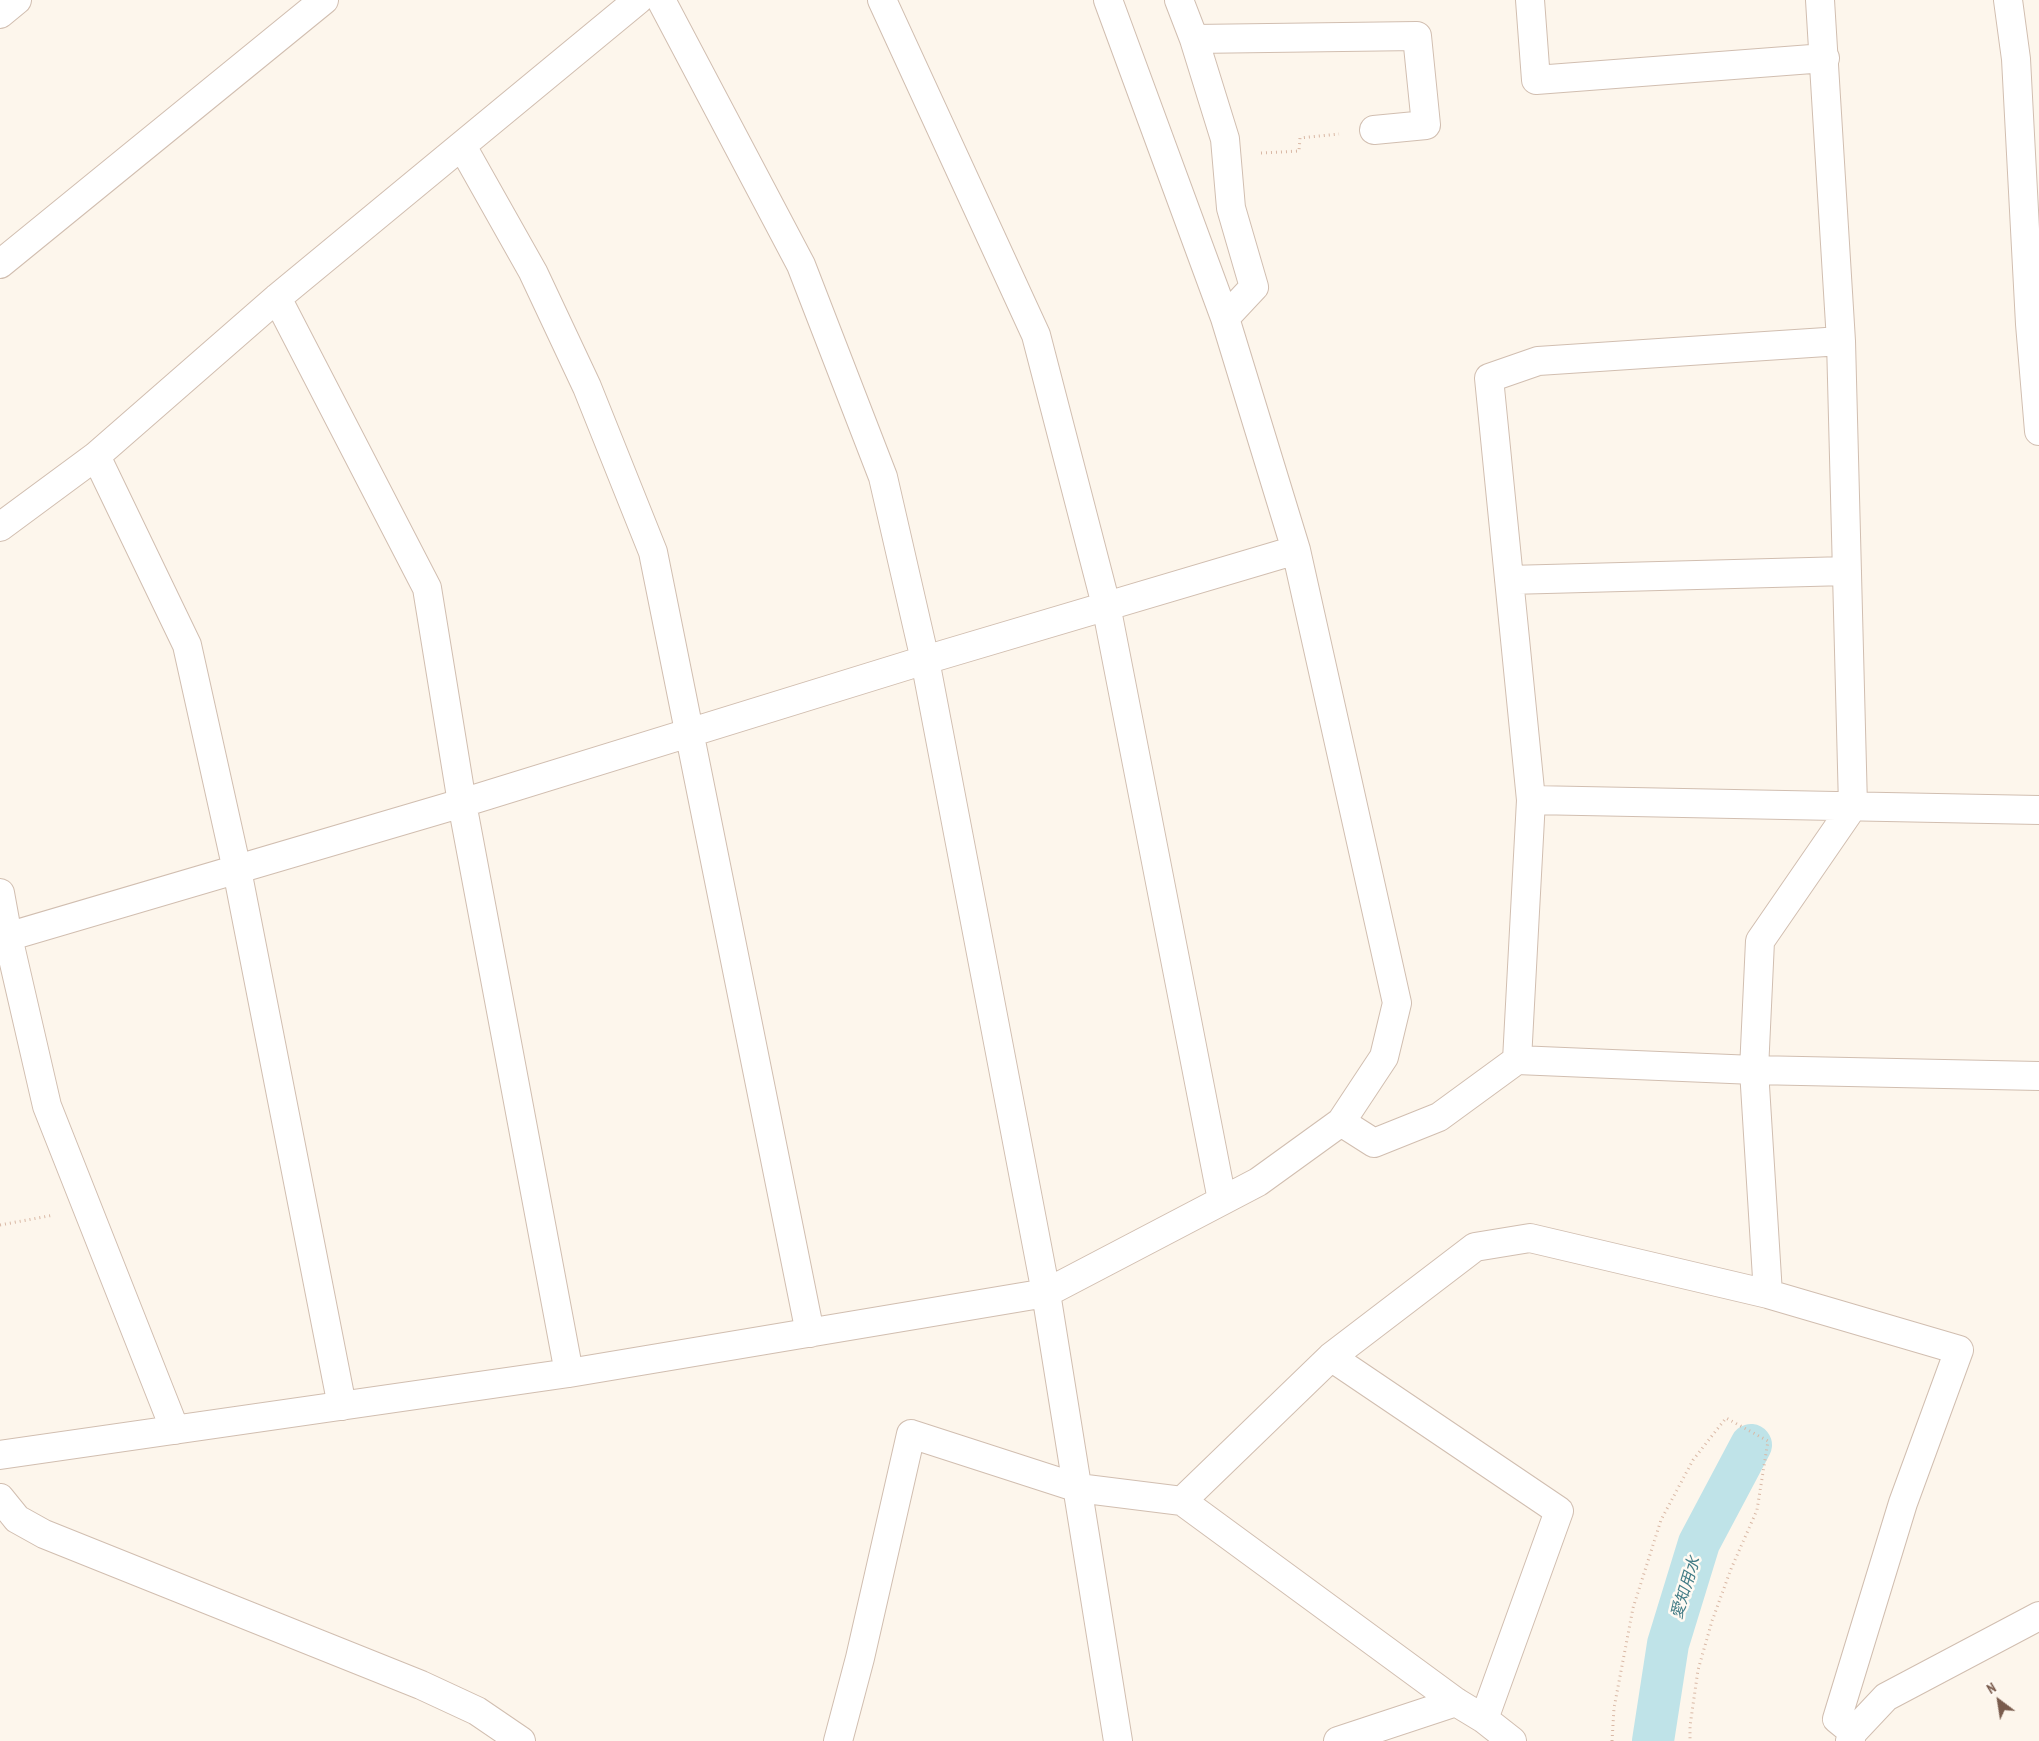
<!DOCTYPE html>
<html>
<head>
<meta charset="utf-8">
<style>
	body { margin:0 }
	#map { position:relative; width:2039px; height:1741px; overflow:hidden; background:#fdf6ec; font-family:"PT Sans Narrow",sans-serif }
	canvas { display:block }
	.north { position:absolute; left:1974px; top:1676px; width:50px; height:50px; -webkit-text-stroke:4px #fffaf3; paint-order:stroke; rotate:329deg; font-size:14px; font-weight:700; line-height:20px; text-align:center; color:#7a5c4d }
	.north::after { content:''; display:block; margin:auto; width:18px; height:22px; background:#7a5c4d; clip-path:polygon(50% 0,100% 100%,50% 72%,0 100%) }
</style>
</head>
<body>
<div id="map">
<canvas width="2039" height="1741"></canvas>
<div class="north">N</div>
</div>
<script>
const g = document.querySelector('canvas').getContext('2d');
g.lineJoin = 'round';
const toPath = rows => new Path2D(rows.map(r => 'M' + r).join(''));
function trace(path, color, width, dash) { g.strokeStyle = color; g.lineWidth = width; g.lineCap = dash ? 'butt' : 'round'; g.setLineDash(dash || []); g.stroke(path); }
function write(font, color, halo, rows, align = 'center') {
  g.font = font + ' "PT Sans Narrow","Noto Sans JP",sans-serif'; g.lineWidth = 5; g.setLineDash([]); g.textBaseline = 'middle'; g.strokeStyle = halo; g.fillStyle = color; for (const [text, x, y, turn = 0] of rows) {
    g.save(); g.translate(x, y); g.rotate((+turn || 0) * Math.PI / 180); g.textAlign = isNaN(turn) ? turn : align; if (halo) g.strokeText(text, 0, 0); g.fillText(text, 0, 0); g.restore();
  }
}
trace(toPath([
	[1653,1741,1668,1644,1699,1543,1751,1445]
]), '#bfe3e8', 42);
const street = toPath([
	[661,0,801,265,883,477,925,660,1046,1293,1118,1741],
	[882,0,1036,335,1106,605,1222,1200],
	[1179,0,1194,39,1225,139,1231,208,1254,287,1225,318],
	[1530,0,1536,80,1825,58],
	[2008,0,2016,59,2030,324,2039,431],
	[0,14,17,0],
	[1194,39,1417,36,1426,125,1374,130],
	[462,146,533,272,587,387,653,552,810,1333],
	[0,264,324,0],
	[277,298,427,588,462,803,569,1373],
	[96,456,187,645,237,870,342,1406],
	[0,527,96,456,277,298,638,0],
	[1509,580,1847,571],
	[1531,800,1489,378,1538,361,1841,341],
	[0,893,8,937,47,1106,175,1430],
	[0,939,462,803,925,660,1296,550],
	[1517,1060,1531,800,2039,810],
	[1341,1122,1374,1143,1439,1117,1517,1060,1754,1070,2039,1076],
	[1768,1294,1754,1070,1760,941,1853,806,1841,341,1820,0],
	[1331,1357,1559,1511,1484,1719],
	[0,1455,569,1373,1046,1293,1258,1182,1341,1122,1384,1057,1397,1003,1296,550,1225,318,1108,0],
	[0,1498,17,1519,44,1534,421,1685,477,1711,521,1741],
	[1182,1501,1331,1357,1475,1247,1530,1238,1768,1294,1959,1350,1903,1503,1837,1719,1853,1732,1850,1741],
	[1853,1732,1886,1697,2039,1616],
	[838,1741,860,1658,911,1434,1078,1488,1182,1501,1456,1702,1484,1719,1512,1741],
	[1338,1741,1456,1702]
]);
trace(street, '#d1beb0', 30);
trace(toPath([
	[1261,153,1299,151,1300,138,1339,134],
	[0,1225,54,1215],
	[1612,1741,1614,1708,1633,1608,1661,1520,1693,1460,1726,1418,1768,1441,1757,1510,1731,1569,1712,1621,1698,1670,1690,1726,1690,1741]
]), '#d9b8a5', 3, [1, 4]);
trace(street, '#fff', 28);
write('italic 16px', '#437c86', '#fffaf3', [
	["愛知用水",1686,1588,-73]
]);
</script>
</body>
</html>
